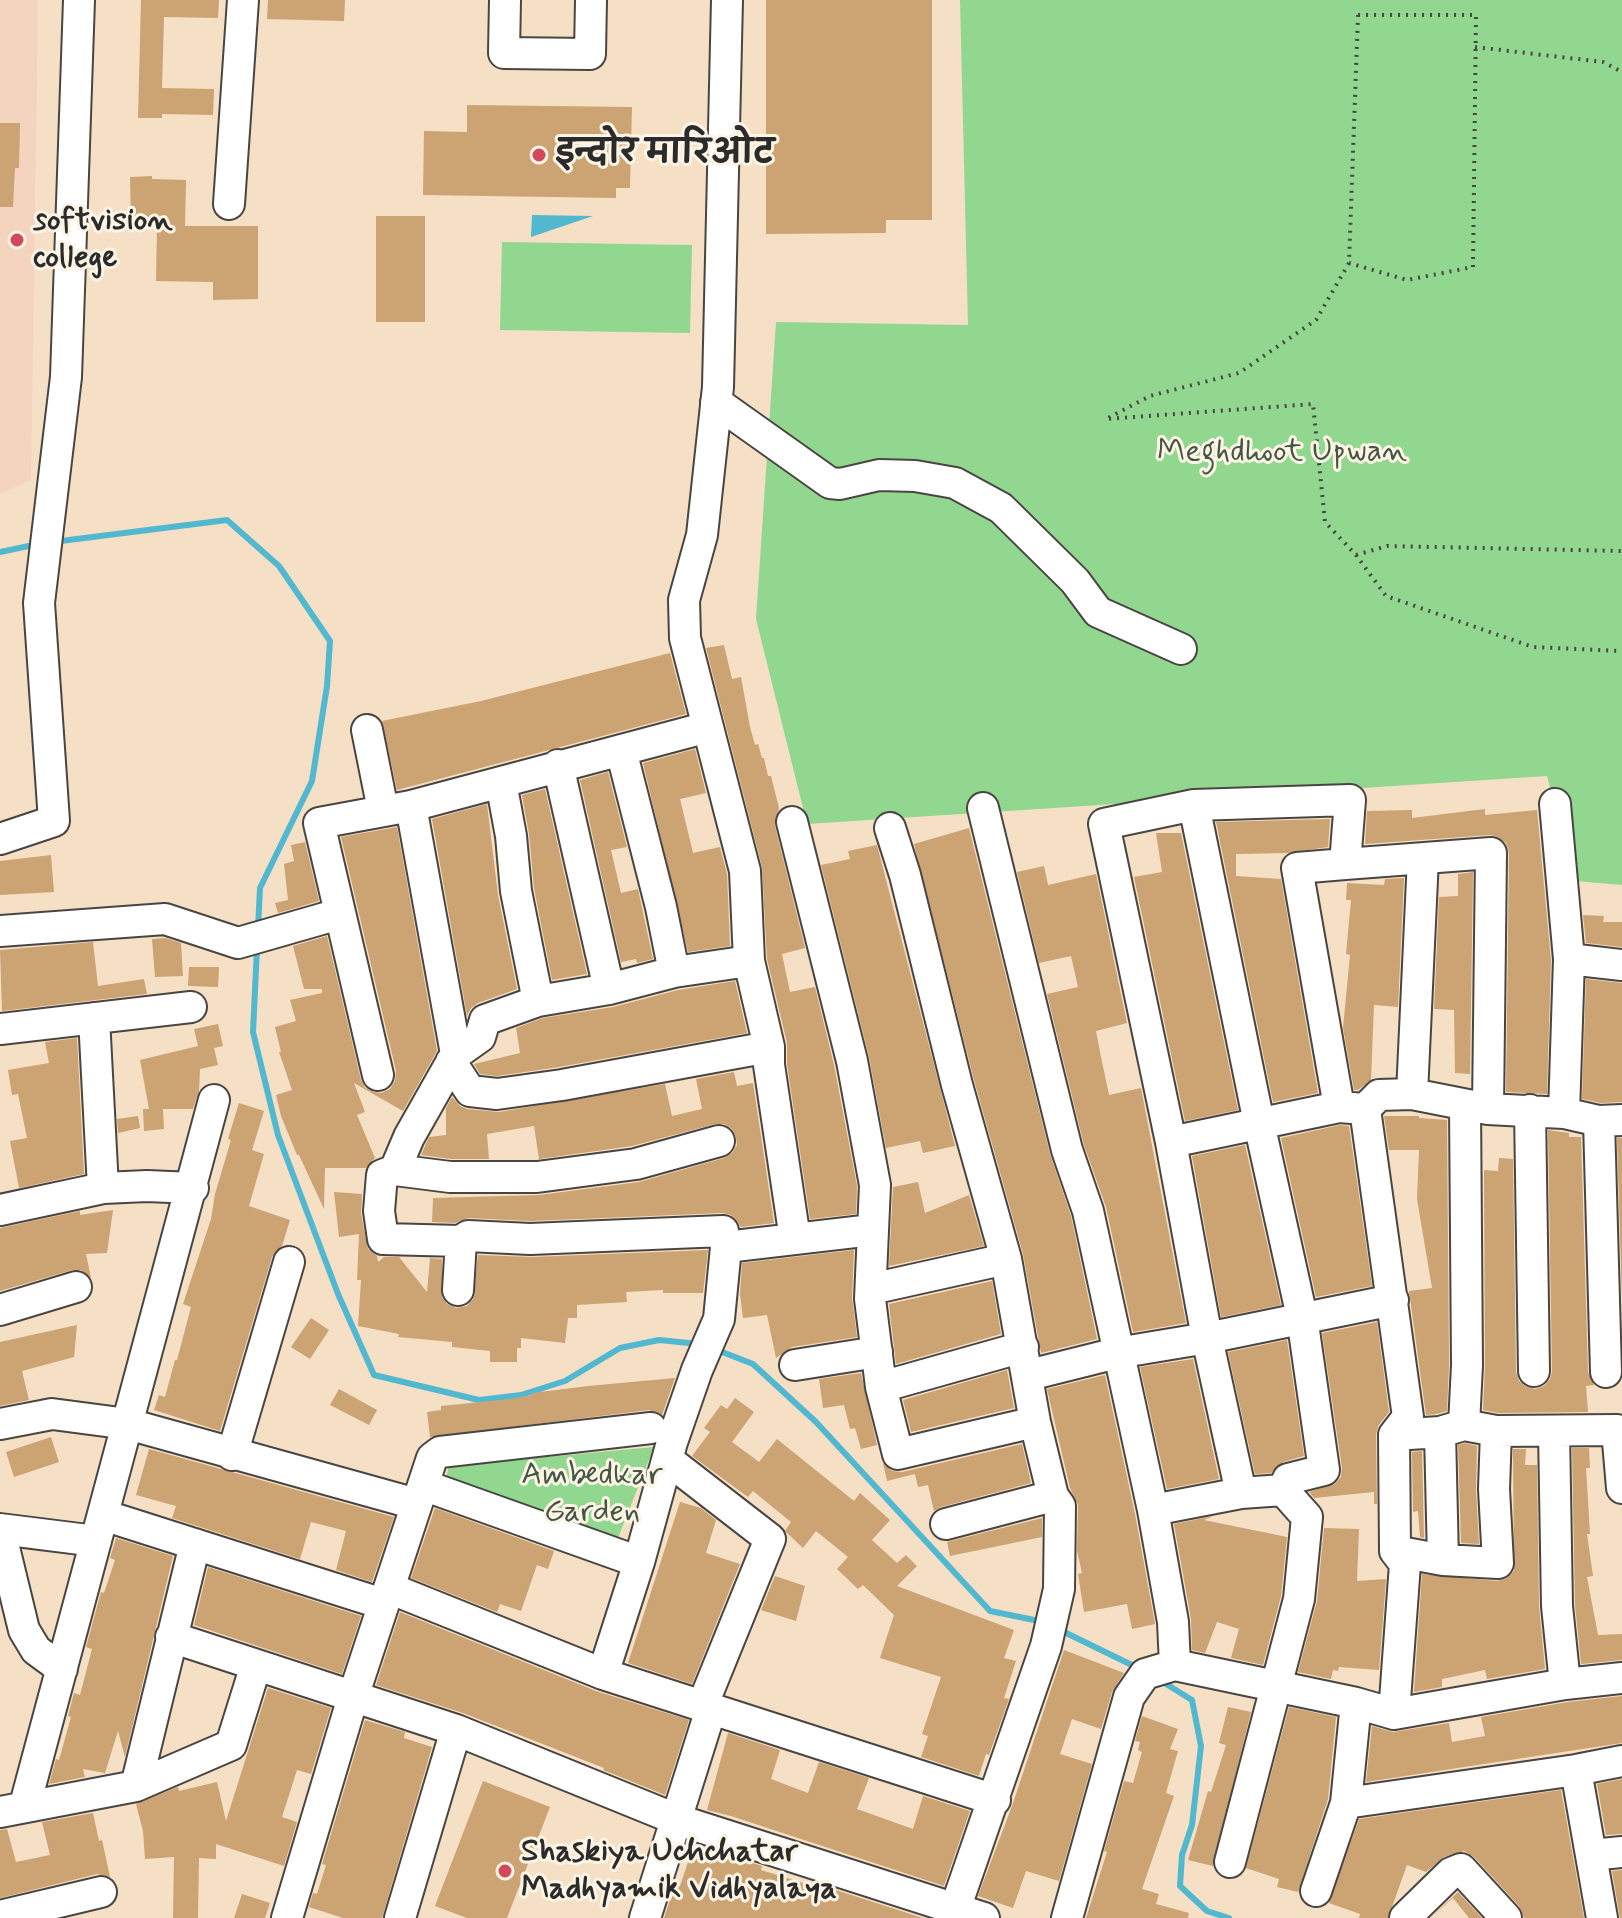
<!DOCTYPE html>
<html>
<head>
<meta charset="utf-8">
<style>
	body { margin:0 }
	canvas { display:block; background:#f5dfc5 }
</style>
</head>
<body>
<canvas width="1622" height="1918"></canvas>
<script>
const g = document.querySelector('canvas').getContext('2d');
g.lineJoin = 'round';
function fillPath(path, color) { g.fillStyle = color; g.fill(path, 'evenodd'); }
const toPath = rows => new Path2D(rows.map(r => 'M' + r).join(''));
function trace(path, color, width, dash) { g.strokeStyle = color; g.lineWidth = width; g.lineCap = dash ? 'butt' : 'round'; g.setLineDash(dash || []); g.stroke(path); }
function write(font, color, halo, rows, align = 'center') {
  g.font = font + ' Mynerve,"Playpen Sans Deva",sans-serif'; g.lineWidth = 6; g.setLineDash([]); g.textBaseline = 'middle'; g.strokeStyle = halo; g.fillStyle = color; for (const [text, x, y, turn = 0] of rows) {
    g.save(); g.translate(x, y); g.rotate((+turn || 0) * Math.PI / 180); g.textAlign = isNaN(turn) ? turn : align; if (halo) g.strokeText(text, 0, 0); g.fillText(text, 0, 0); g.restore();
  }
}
fillPath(toPath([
	[0,0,38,0,31,480,0,494]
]), '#f4d4bf');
fillPath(toPath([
	[960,0,1622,0,1622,885,1575,881,1547,776,807,824,756,619,776,322,968,325],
	[502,242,692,245,690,333,500,330],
	[654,1447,614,1548,445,1482,449,1466]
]), '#92d790');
fillPath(toPath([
	[532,215,593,216,531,237]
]), '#52b8d0');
trace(toPath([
	[53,542,227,520,279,566,330,641,327,686,312,781,260,888,258,929],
	[0,552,38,544],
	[257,948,253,1032,278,1135,338,1294,374,1375,479,1400,521,1395,565,1381,620,1348,659,1340,699,1344],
	[717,1350,753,1364,816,1422,990,1611,1044,1622],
	[1058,1629,1138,1668],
	[1158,1679,1192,1700,1201,1746,1192,1825,1182,1855,1180,1886,1207,1911,1229,1918]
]), '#52b8d0', 6);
fillPath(toPath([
	[141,0,219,0,218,18,164,17,162,88,214,89,213,115,162,114,162,118,138,118],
	[268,0,345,0,344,21,267,19],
	[766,0,932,0,932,220,886,220,886,233,766,234],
	[467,105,632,107,630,188,616,188,616,198,423,195,424,131,467,132],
	[0,123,20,123,19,168,15,168,13,207,0,207],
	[152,176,152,179,186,180,185,226,258,226,258,299,213,300,213,282,156,281,157,227,153,227,153,222,131,223,130,177],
	[376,216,425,216,425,322,376,322],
	[724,645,732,679,741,677,750,727,755,745,758,744,762,758,764,758,768,776,771,776,779,808,775,826,805,948,782,954,790,992,815,987,834,1065,857,1186,856,1214,810,1219,787,1064,787,1043,767,959,762,867,706,648],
	[670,653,686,714,397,790,382,721,481,701],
	[695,749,706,793,680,799,693,853,720,847,727,874,730,946,688,952,643,763],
	[608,772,627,847,611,850,621,893,638,889,653,959,637,963,636,959,621,962,580,780],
	[545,789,587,974,552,980,534,888,529,834,522,795],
	[487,804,498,895,517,989,478,1003,471,1008,467,1016,432,819],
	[1485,809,1485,815,1537,810,1551,960,1547,1094,1506,1092,1509,853,1506,843,1498,837,1490,835,1365,844,1367,811,1412,810,1412,818],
	[1330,819,1328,847,1288,853,1236,854,1236,876,1281,879,1318,1093,1273,1102,1216,822],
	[397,827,437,1051,403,1111,354,1083,365,1112,357,1115,375,1158,366,1168,325,1168,324,1209,299,1155,297,1155,281,1116,276,1095,292,1090,279,1052,281,1052,275,1027,296,1021,290,1000,322,993,322,989,304,989,293,946,327,936,361,1080,365,1088,374,1092,381,1093,390,1089,395,1081,396,1071,341,837],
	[969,828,1050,1154,1071,1216,1097,1339,1041,1353,1023,1254,974,1080,914,844],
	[1156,833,1181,833,1238,1110,1185,1121,1134,877,1162,872],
	[305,842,319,901,278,913,275,903,288,900,284,864,294,861,291,845],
	[877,845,955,1146,923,1153,920,1141,886,1148,869,1057,821,865,850,859,848,851],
	[51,855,54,892,0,895,0,861],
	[1044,866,1048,885,1096,874,1127,1023,1096,1031,1101,1057,1109,1095,1141,1088,1186,1323,1133,1332,1106,1207,1084,1145,1047,994,1078,987,1071,956,1039,963,1017,872],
	[1473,872,1470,1074,1455,1073,1454,1010,1434,1009,1439,897,1458,896,1458,874],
	[1404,878,1398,1007,1374,1005,1371,1080,1358,1090,1354,1090,1343,1028,1350,955,1346,954,1351,900,1346,900,1347,883,1384,885,1385,879],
	[1583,915,1604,916,1603,922,1622,922,1622,947,1586,943],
	[166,938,181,943,183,976,155,977,152,939],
	[93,942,98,986,144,979,147,994,2,1011,0,950],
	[189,967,219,967,218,987,188,986],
	[1586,979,1622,983,1622,1102,1601,1103,1582,1099],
	[735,981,747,1033,559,1067,497,1076,480,1074,474,1064,520,1053,516,1028,543,1018,613,1007,678,990],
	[218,1024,223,1046,214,1048,218,1065,200,1069,199,1091,193,1109,163,1109,164,1129,144,1131,143,1109,149,1109,140,1060,198,1046,194,1029],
	[77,1038,84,1174,19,1188,10,1141,27,1138,18,1094,12,1095,8,1070,49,1063,45,1042],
	[734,1072,737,1086,753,1083,774,1223,741,1227,731,1215,722,1213,530,1221,469,1218,455,1223,432,1222,433,1198,539,1195,639,1182,724,1158,732,1153,737,1145,736,1137,732,1129,724,1124,715,1124,632,1146,539,1159,534,1126,487,1134,489,1159,451,1159,421,1155,429,1137,446,1135,446,1108,452,1097,460,1106,467,1109,499,1112,665,1084,672,1116,702,1109,696,1079],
	[239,1103,264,1111,252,1150,264,1154,249,1206,290,1220,282,1246,272,1257,220,1431,154,1410,159,1395,165,1397,175,1360,177,1360,191,1307,183,1304,211,1219,215,1194,231,1140,228,1139],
	[138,1116,140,1128,118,1133,117,1119],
	[1384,1116,1419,1116,1419,1118,1447,1120,1449,1365,1447,1411,1437,1414,1426,1415,1409,1291,1432,1288,1417,1199,1419,1150,1389,1150],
	[1340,1125,1349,1126,1372,1286,1316,1297,1281,1138],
	[1548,1130,1569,1133,1569,1137,1581,1137,1588,1372,1594,1385,1586,1386,1588,1412,1498,1413,1483,1410,1485,1365,1484,1170,1498,1171,1499,1158,1513,1159,1516,1372,1519,1381,1525,1386,1535,1389,1544,1386,1550,1379,1552,1372],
	[1617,1138,1622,1138,1622,1300],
	[1245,1145,1281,1305,1221,1317,1192,1156],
	[918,1182,925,1213,969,1195,984,1246,889,1266,893,1187],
	[334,1192,362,1194,361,1214,368,1249,377,1256,378,1262,384,1257,399,1257,427,1292,430,1258,442,1259,442,1297,447,1304,456,1308,467,1306,473,1299,478,1255,531,1257,708,1250,703,1293,663,1293,663,1290,626,1292,627,1302,577,1305,577,1318,568,1318,565,1343,521,1338,521,1348,517,1348,517,1362,490,1362,490,1351,452,1347,452,1342,398,1337,399,1334,358,1326,361,1280,357,1280,359,1234,339,1237],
	[113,1210,107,1253,86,1254,91,1278,81,1270,72,1270,0,1291,0,1228,80,1211,80,1215],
	[854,1250,852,1298,857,1337,792,1347,776,1358,767,1315,743,1318,740,1294,742,1263],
	[992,1281,1001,1334,896,1364,889,1304],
	[311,1318,329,1330,310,1359,291,1347],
	[1377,1322,1389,1412,1378,1426,1376,1435,1377,1504,1374,1504,1374,1492,1314,1498,1309,1492,1335,1484,1341,1477,1342,1468,1322,1333],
	[77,1325,74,1357,22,1371,29,1400,0,1406,0,1342],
	[1287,1340,1304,1456,1283,1462,1271,1473,1255,1474,1228,1352],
	[1193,1359,1219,1479,1167,1489,1140,1367],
	[1007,1370,1014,1408,911,1432,903,1400],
	[861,1373,877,1445,861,1449,855,1428,850,1429,844,1405,823,1408,819,1379],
	[1105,1375,1135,1514,1155,1624,1132,1629,1127,1604,1084,1612,1078,1574,1082,1573,1077,1551,1078,1505,1070,1488,1047,1389],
	[675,1378,662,1415,649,1410,430,1437,427,1412,441,1410,441,1406,510,1399,532,1395,532,1393,588,1386],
	[339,1389,377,1410,369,1425,330,1405],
	[735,1398,754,1412,732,1442,759,1462,777,1439,854,1501,860,1493,890,1520,872,1540,897,1563,906,1555,917,1566,897,1586,1014,1630,1004,1658,1016,1661,1004,1698,1009,1699,989,1755,986,1754,979,1776,921,1757,928,1736,922,1734,941,1677,880,1658,894,1615,863,1585,858,1589,837,1569,848,1557,816,1531,803,1548,785,1531,791,1522,753,1491,748,1497,692,1456,710,1432,704,1428,721,1405,727,1409],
	[51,1437,59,1462,14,1477,6,1452],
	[1465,1443,1477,1446,1476,1490,1479,1544,1461,1543,1458,1445],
	[1022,1444,1031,1483,941,1507,934,1511,928,1485,918,1487,915,1474,887,1481,883,1463,892,1471,902,1472],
	[1572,1448,1589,1448,1590,1468,1586,1468,1590,1534,1587,1534,1593,1576,1587,1577,1598,1635,1622,1634,1622,1660,1581,1664,1575,1605],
	[149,1449,394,1517,372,1582,336,1570,346,1531,311,1522,300,1559,172,1518,176,1506,136,1495],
	[1513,1449,1526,1449,1525,1465,1537,1465,1539,1606,1545,1669,1487,1679,1485,1670,1442,1679,1442,1687,1414,1692,1422,1574,1497,1581,1507,1578,1514,1571],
	[1422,1451,1424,1538,1420,1537,1418,1511,1413,1512,1412,1452],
	[680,1502,701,1508,716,1520,706,1553,740,1564,692,1684,628,1663],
	[435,1508,554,1551,548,1569,537,1565,521,1611,500,1604,497,1612,411,1578],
	[1214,1516,1204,1520,1287,1537,1281,1596,1263,1665,1231,1658,1239,1629,1217,1622,1205,1653,1192,1650,1191,1619,1174,1524],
	[1042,1518,1042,1537,950,1556,947,1542],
	[1324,1528,1359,1529,1357,1581,1386,1579,1379,1670,1339,1667,1338,1671,1333,1670,1331,1679,1298,1672,1317,1601],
	[116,1538,173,1556,125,1757,118,1731,105,1773,83,1769,85,1777,49,1784,56,1759,59,1760,71,1717,68,1716,74,1693,80,1695,92,1649,86,1647,101,1592,104,1593,115,1560,110,1558],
	[208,1567,361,1616,342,1674,194,1625],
	[775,1576,805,1586,796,1621,761,1610],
	[400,1612,596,1691,689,1720,665,1795,603,1770,604,1768,463,1713,376,1685],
	[1064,1650,1124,1673,1112,1692,1101,1729,1072,1719,1060,1754,1092,1764,1059,1881,1026,1871,1013,1908,978,1896,1012,1806],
	[268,1688,331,1708,311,1774,297,1770,282,1817,297,1822,284,1866,216,1844,216,1859,199,1858,198,1918,173,1918,174,1857,145,1859,143,1831,136,1804,178,1787,179,1791,217,1782,226,1821],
	[1622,1696,1622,1743,1366,1782,1372,1726,1393,1732,1449,1723,1452,1742,1485,1736,1481,1717,1568,1702],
	[1228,1707,1251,1712,1213,1866,1188,1860,1208,1791,1211,1792,1226,1745,1219,1743],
	[1289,1707,1336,1717,1328,1799,1298,1892,1277,1887,1279,1879,1246,1868],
	[1142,1716,1178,1729,1170,1749,1178,1751,1166,1793,1174,1796,1142,1889,1159,1894,1156,1904,1189,1913,1188,1918,1086,1918,1107,1852,1104,1851,1124,1781,1133,1783,1142,1752,1138,1750,1140,1742,1135,1741],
	[365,1720,405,1732,404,1738,432,1747,382,1918,343,1918,309,1907,313,1893,317,1894,326,1865,322,1864],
	[728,1733,780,1750,771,1779,808,1793,819,1762,869,1778,857,1809,913,1829,923,1796,970,1811,944,1886,731,1816,707,1810],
	[1622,1779,1622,1834,1606,1835,1597,1784],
	[483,1781,550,1807,507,1918,467,1918,435,1906],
	[1561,1790,1584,1918,1524,1918,1519,1906,1474,1857,1464,1851,1444,1857,1426,1872,1407,1865,1388,1918,1359,1918,1360,1914,1329,1903,1359,1819],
	[93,1813,99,1841,102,1840,110,1877,97,1874,0,1898,0,1830,7,1829,16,1862,50,1855,42,1822],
	[694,1844,762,1866,761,1870,813,1886,814,1883,923,1918,664,1918,675,1884,680,1886],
	[1622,1870,1622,1918,1620,1918,1612,1871],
	[1458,1892,1482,1918,1469,1918,1453,1898,1431,1918],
	[242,1894,270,1903,265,1918,234,1918]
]), '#cca373');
const minor = toPath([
	[505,0,504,53,590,54,591,0],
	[727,0,718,387,702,535,684,600,685,638,745,871,749,961,769,1047,769,1065,795,1239],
	[229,204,243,0],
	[716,402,830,483,840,484,879,475,915,476,955,483,1001,508,1075,581,1098,612,1181,649],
	[367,730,383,810],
	[621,750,661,907,674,972],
	[558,765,609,989],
	[501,782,511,836,516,891,538,1001],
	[1555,804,1569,959,1564,1113],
	[411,806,456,1054],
	[983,808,1067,1150,1088,1211,1153,1510,1173,1622,1175,1665],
	[792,822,852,1061,875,1185,870,1299,881,1387,898,1454,1035,1422],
	[890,828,905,875,957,1085,1006,1259,1035,1422,1053,1496,1060,1506,1059,1589,1046,1646,952,1918],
	[0,839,54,821,39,603,66,377,79,0],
	[0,931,165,919,238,943,339,914],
	[1569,959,1622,965],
	[94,1018,103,1188],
	[0,1029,191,1007],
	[451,1062,470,1091,497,1094,562,1085,769,1047],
	[378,1075,319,823,411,806,708,727],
	[1412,1094,1423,858],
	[1339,1107,1297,868,1345,864],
	[1365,1109,1408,1417,1394,1435,1395,1551,1405,1564,1394,1714],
	[1530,1110,1534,1371],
	[1599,1121,1606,1372],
	[1171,1142,1339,1107,1365,1109,1379,1095,1412,1094,1488,1109,1564,1113,1599,1121,1622,1120],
	[395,1170,450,1177,537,1177,636,1164,719,1141],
	[0,1210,103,1188,147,1186,193,1188],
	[726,1247,872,1230],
	[871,1289,1006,1259],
	[458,1290,461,1241],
	[0,1310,76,1287],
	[795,1365,877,1352],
	[1029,1375,1117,1353,1207,1338,1393,1300],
	[881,1387,1023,1347],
	[0,1424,52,1414,128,1424,416,1504],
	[1464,1425,1467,1365,1465,1105],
	[1554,1431,1557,1606,1565,1684],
	[1440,1432,1443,1560],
	[1394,1435,1440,1432,1464,1425,1496,1431,1617,1430,1622,1488],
	[232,1455,289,1262],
	[668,1460,770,1539,703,1704],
	[423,1485,639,1562],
	[1241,1493,1207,1338,1171,1142,1104,824,1194,805,1350,800,1345,864,1491,853,1488,1109],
	[1153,1510,1241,1493,1283,1490,1288,1479,1324,1470,1302,1317,1259,1123,1194,805],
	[103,1515,383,1604],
	[946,1524,1053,1496],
	[0,1529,96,1541],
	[0,1531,24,1630,36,1650,62,1669],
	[1395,1551,1443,1560,1498,1563,1494,1489,1496,1431],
	[389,1588,603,1674,995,1800],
	[171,1637,456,1730,678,1820,984,1918],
	[603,1674,639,1562,672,1442,697,1370,719,1319,726,1247,723,1231,530,1239,468,1236,461,1241,383,1239,379,1211,382,1175,395,1170,409,1137,456,1054,480,1037,485,1020,538,1001,609,989,674,972,749,961],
	[1576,1770,1602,1918],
	[136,1786,195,1544],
	[1346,1803,1576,1770,1622,1761],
	[25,1805,214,1100],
	[0,1812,136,1786,231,1745,256,1665],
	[1591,1855,1622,1852],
	[1230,1862,1299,1599,1307,1517,1283,1490],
	[1316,1891,1346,1803,1356,1703],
	[0,1916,101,1892],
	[287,1918,353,1697,432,1458,440,1452,651,1428],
	[400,1918,456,1730],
	[645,1918,711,1709],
	[1067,1918,1129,1697,1145,1674,1175,1665,1356,1703,1394,1714,1565,1684,1622,1678],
	[1405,1918,1451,1873,1461,1869,1506,1918]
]);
trace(minor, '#494642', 34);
trace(toPath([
	[1358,15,1476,15,1473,267,1407,280,1349,263,1358,15],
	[1475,47,1603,62,1622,72],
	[1349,263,1316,320,1239,373,1150,396,1106,419,1313,404,1325,522,1356,555,1386,596,1533,647,1622,651],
	[1356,555,1387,546,1622,551]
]), '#494642', 4, [2, 6]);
trace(minor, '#fff', 30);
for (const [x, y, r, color] of [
	[539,155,8,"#d1495b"],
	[17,240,8,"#d1495b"],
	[505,1871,8,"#d1495b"]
]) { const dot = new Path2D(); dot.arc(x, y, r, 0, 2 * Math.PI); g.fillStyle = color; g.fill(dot); trace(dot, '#fcf5e5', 3); }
write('bold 32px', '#2b2b2b', '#fcf5e5', [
	["इन्दोर मारिओट",555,155],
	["softvision",33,222],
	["college",33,259],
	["Shaskiya Uchchatar",521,1853],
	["Madhyamik Vidhyalaya",521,1890]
], 'left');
write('32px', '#455644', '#fcf5e5', [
	["Meghdhoot Upwan",1282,453],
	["Ambedkar",592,1476],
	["Garden",592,1513]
]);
</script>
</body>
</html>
